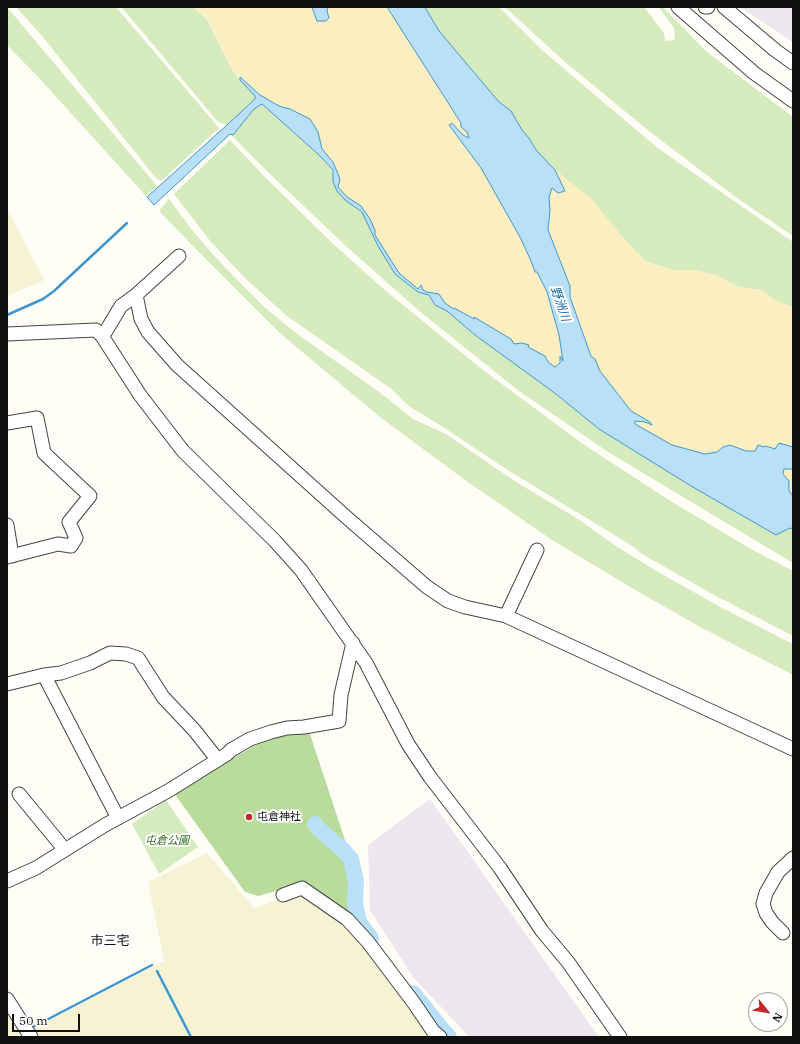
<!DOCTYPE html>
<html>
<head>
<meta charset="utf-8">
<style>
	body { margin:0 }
	#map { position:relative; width:800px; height:1044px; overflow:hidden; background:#fffdf5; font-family:"IBM Plex Serif",serif }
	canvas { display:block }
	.frame { position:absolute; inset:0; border:8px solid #111; pointer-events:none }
	.north { position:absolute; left:748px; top:992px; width:40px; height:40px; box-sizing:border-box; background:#fff; border:1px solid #a0a0a0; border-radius:50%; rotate:120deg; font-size:11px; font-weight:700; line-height:16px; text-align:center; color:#111 }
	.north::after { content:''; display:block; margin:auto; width:14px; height:18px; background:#c4262e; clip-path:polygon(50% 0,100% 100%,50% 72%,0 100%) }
	.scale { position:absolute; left:12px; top:1014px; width:68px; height:18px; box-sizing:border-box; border:2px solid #111; border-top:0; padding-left:5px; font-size:12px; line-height:14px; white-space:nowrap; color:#111; -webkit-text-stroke:3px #fff; paint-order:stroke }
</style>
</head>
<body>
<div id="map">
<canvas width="800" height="1044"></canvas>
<div class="frame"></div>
<div class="north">N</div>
<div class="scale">50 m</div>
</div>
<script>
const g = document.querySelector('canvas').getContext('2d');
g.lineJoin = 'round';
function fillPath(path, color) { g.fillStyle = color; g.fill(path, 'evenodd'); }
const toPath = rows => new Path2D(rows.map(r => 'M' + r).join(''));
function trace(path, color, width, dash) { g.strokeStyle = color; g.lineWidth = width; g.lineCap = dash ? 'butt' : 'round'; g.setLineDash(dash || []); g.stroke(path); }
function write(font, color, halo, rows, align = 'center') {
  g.font = font + ' "IBM Plex Serif","Noto Sans JP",serif'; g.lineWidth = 4; g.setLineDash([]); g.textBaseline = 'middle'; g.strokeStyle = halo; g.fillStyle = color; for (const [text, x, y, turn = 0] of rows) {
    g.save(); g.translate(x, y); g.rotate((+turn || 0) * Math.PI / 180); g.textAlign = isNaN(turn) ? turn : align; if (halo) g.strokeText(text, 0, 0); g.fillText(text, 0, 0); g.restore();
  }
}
fillPath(toPath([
	[740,7,793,7,793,42],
	[430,799,599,1037,469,1037,413,977,370,910,368,845]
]), '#eee6ef');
fillPath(toPath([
	[7,208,44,280,7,296],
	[207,853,254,908,310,890,382,961,439,1037,7,1037,7,1014,20,1032,63,1013,164,961,148,882]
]), '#f6f3d4');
fillPath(toPath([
	[7,7,157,186,146,196,40,79,7,45],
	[16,7,116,7,219,128,161,181,156,178,42,36],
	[121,7,193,7,207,19,233,71,255,96,255,99,227,125,218,122,146,36],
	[426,7,499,7,543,51,659,149,793,242,793,307,776,301,762,290,739,287,713,274,691,270,673,270,646,262,536,150,529,138,522,130,511,111,499,102,439,31,426,9],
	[505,7,644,7,664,33,665,41,675,40,674,28,659,7,663,7,707,52,793,117,793,236,737,198,649,131,565,62],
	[262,104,319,155,333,171,333,182,345,200,362,212,378,246,395,274,421,291,429,295,435,305,447,311,475,335,556,394,599,429,691,486,776,534,790,528,793,529,793,563,608,452,519,391,418,310,347,247,273,177,230,134,233,134,254,109],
	[230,140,264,176,330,241,387,292,483,370,583,444,672,502,751,549,793,571,793,636,716,596,642,554,634,547,509,471,443,427,410,407,390,388,287,316,246,279,211,242,174,194],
	[169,199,192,230,217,259,263,306,296,333,382,394,413,419,446,434,516,482,578,519,616,546,653,569,722,608,793,644,793,675,702,628,637,591,552,540,465,480,380,417,282,335,194,247,159,211],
	[166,800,198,847,159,874,132,824]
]), '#d5ebbd');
fillPath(toPath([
	[309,731,363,895,344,916,302,884,258,896,245,892,174,793,264,740]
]), '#b9dc9c');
fillPath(toPath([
	[193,7,312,7,315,16,329,18,327,11,328,7,387,7,461,123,461,127,467,132,469,138,463,135,452,124,449,125,481,168,521,239,531,261,535,272,537,272,547,292,559,335,563,362,560,357,560,363,555,367,548,362,545,356,528,347,529,345,514,344,511,339,475,318,474,320,456,309,452,308,445,303,439,294,418,289,398,273,375,235,375,230,361,206,347,197,338,187,340,179,322,149,318,132,290,109,279,106,260,95,240,77,233,71,208,19],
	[555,170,592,199,621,235,646,262,673,270,691,270,713,274,739,287,762,290,776,301,793,307,793,447,779,443,776,449,766,446,755,451,746,451,730,445,723,447,717,452,705,454,672,445,635,424,635,421,645,422,651,425,650,422,631,411,600,371,595,359,591,356,570,296,570,286,548,230,550,210,549,197,553,188,559,180],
	[784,469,793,469,793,496,789,491,783,475]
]), '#fbeec1');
const water = toPath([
	[312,7,328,7,327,11,329,18,326,21,317,21,312,7],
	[387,7,426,7,426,9,439,31,499,102,511,111,522,130,529,138,536,150,555,170,565,191,558,193,552,188,549,197,550,210,548,230,570,286,570,297,591,356,595,359,600,371,631,411,650,422,652,425,645,422,635,421,635,424,672,445,705,454,717,452,723,447,730,445,746,451,755,451,758,445,764,447,766,446,775,449,779,443,793,447,793,469,784,469,783,474,789,481,789,491,793,496,793,529,790,528,776,535,691,486,599,429,556,394,475,335,447,311,435,305,429,295,418,292,395,274,378,246,362,212,345,200,337,191,333,182,333,170,319,155,262,104,254,109,233,135,230,134,154,205,147,197,227,125,255,99,255,96,240,80,240,77,260,95,279,106,290,109,310,119,318,132,322,149,333,162,340,179,338,187,347,197,361,206,370,219,375,230,375,235,399,273,418,289,421,285,423,290,427,292,439,294,445,303,452,308,456,309,474,319,474,317,511,339,514,344,522,343,529,345,528,347,545,356,548,362,555,367,560,363,560,356,563,361,559,335,547,292,537,272,535,272,531,261,521,239,481,168,449,125,452,123,463,135,469,138,467,132,461,127,461,123,387,7]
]);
fillPath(water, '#b9e0f7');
trace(water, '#3f96cf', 1);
trace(toPath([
	[7,315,43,299,54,291,127,223],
	[157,971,191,1037],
	[31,1028,152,965]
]), '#3f96cf', 2.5);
trace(toPath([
	[315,824,320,830,343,850,351,859,356,881,355,903,359,922,371,938],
	[413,993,441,1028,449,1037]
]), '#b9e0f7', 16);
const minor = toPath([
	[678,7,754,73,793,101],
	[705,7,708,7],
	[724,7,775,50,793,63],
	[136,295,141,319,148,332,177,365,345,516,427,587,448,601,465,607,506,616,793,749],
	[7,334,96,330,102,336,140,395,183,451,275,541,301,570,366,663,408,744,430,777,500,868,542,931,568,962,620,1037],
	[102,336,106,331,121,306,136,295,179,256],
	[7,423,37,418,44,453,90,496,69,522,76,538,71,546,58,544,7,557],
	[7,525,12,556],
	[506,616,537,550],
	[44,675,118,818],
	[7,684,44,675,61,673,90,663,110,653,126,654,138,658,163,697,195,731,217,759],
	[19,794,65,850],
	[7,881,36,868,105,825,168,791,227,754,231,750,250,739,271,732,287,728,304,727,339,721,341,695,353,643],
	[283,895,302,888,347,919,368,942,414,1003,433,1031,440,1037],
	[783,933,772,922,766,913,763,904,766,893,778,872,793,858],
	[7,999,31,1037]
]);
trace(minor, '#444', 15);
trace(minor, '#fff', 13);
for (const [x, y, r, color] of [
	[249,817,4,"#c4262e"]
]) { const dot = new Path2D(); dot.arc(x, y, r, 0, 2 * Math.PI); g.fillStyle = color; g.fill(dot); trace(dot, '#fff', 1.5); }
write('11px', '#111', '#fff', [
	["屯倉神社",257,817]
], 'left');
write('italic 11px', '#2f6b1f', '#fff', [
	["屯倉公園",167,841]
]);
write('italic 12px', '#1768a6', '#fff', [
	["野洲川",560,304,71]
]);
write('13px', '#111', '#fff', [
	["市三宅",110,941]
]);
</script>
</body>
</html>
